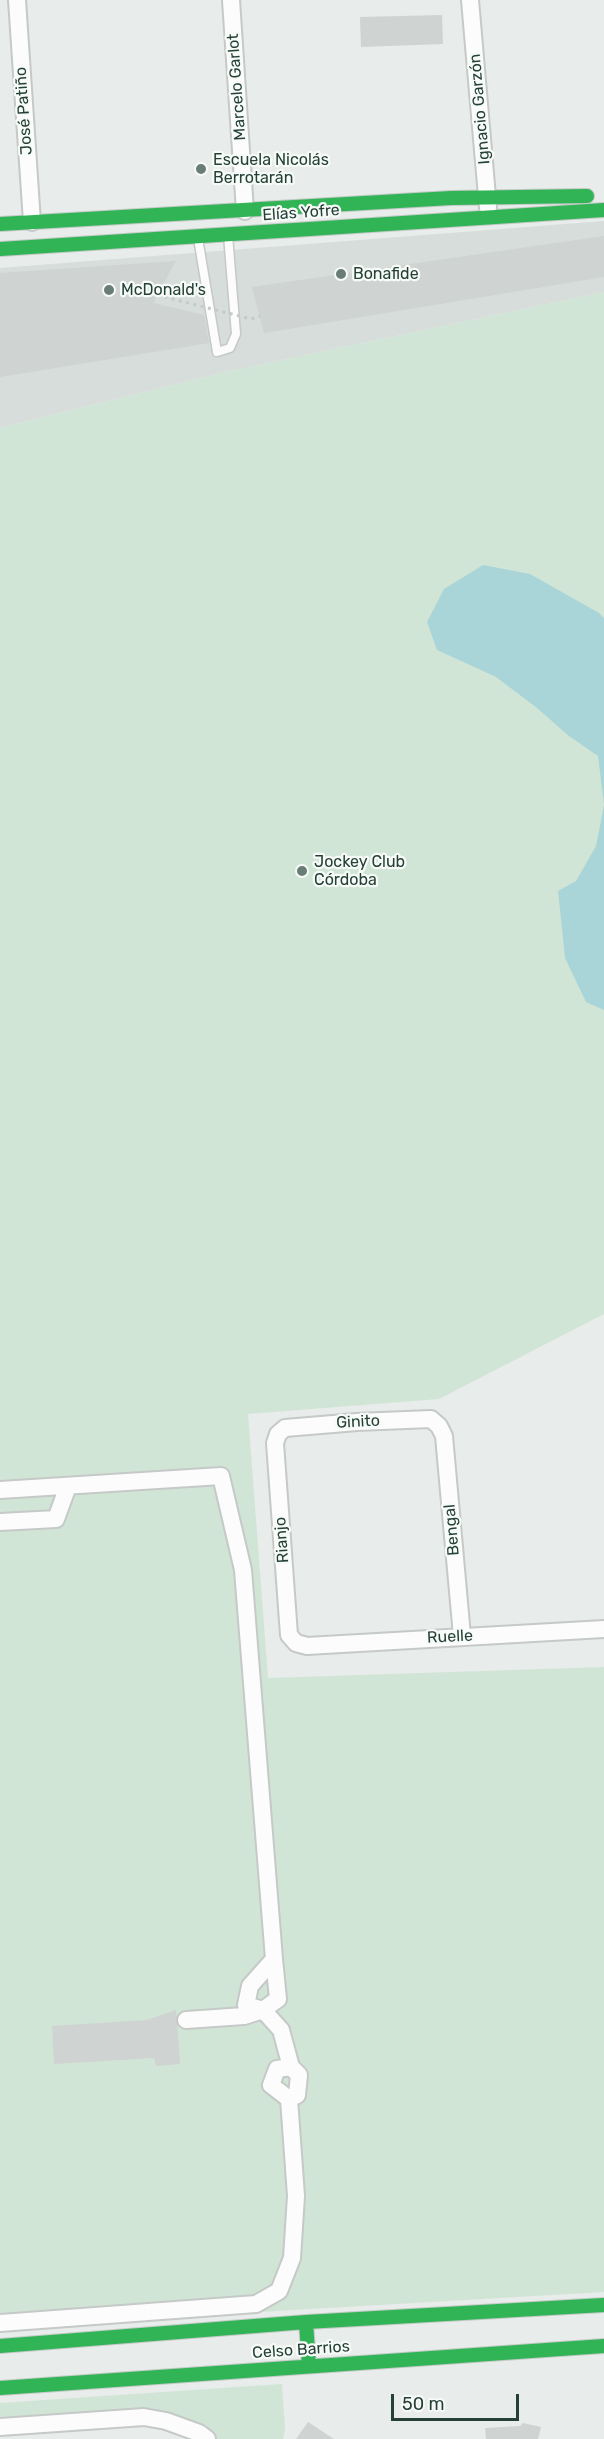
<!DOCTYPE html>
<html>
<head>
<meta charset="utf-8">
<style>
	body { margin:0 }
	#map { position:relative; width:604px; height:2439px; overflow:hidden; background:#e8ecea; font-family:Rubik,sans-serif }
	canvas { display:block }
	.scale { position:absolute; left:391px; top:2394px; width:128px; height:27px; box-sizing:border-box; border:3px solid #254037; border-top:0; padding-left:8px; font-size:18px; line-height:21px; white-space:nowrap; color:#254037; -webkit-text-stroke:4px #f7fbf8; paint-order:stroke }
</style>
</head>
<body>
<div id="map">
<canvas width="604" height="2439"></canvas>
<div class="scale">50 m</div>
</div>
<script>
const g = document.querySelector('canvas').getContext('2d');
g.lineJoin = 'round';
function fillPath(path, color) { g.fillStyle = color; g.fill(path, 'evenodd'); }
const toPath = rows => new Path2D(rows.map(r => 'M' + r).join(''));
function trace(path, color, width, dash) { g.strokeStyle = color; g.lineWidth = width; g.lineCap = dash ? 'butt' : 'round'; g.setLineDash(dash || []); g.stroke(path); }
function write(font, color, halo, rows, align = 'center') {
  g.font = font + ' Rubik,sans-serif'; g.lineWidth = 4.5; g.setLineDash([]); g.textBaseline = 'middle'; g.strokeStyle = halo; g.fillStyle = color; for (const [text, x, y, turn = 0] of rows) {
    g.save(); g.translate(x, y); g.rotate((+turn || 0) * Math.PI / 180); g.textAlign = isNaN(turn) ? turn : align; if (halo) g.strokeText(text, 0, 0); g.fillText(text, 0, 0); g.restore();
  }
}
fillPath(toPath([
	[604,221,604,292,231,371,0,428,0,268]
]), '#d6ddda');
fillPath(toPath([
	[604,292,604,1314,439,1399,248,1414,268,1678,604,1667,604,2292,0,2327,0,428,231,371],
	[282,2384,285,2429,283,2439,196,2439,166,2421,0,2423,0,2403]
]), '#d1e5d6');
fillPath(toPath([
	[483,565,530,574,599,613,604,618,604,1010,586,1002,565,958,558,891,576,881,596,846,604,805,598,756,569,736,537,708,496,677,437,650,427,622,444,589]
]), '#aad5d8');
fillPath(toPath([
	[442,15,443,44,361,47,360,17],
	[604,236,604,277,264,333,252,287],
	[176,261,153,303,204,315,209,343,0,377,0,273],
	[176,2010,180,2064,156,2066,154,2058,54,2064,52,2026,147,2020],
	[308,2422,334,2439,296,2439],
	[523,2423,541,2427,538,2439,486,2439,485,2428,520,2426]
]), '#cfd3d1');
const lane = toPath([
	[198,238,217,352,230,348,236,334,228,235]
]);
const street = toPath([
	[17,0,32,222],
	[231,0,245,211],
	[470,0,488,208],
	[0,1490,221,1476,243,1570,274,1959,278,1999,263,2010,246,2005,250,1986,274,1959],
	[0,1522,56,1519,68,1486],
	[462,1636,444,1436,439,1426,431,1419,357,1422,285,1428,278,1434,275,1443,289,1635,296,1643,307,1646,604,1629],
	[186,2020,244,2016,263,2010,281,2030,291,2067,299,2075,297,2095,289,2099,271,2085,277,2069,291,2067],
	[0,2323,256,2304,279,2291,292,2258,296,2196,289,2099],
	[0,2427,144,2417,166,2421,199,2433,207,2439]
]);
const fast = toPath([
	[0,224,451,198,587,196],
	[0,249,604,210],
	[306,2322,309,2366],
	[0,2346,306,2322,604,2305],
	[0,2388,604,2346]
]);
trace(lane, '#c5c9c7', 11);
trace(street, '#c5c9c7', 20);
trace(fast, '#c3cac7', 16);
trace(lane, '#fcfcfc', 8);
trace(street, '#fcfcfc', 16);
trace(fast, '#30b455', 14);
trace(toPath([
	[157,295,251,319,260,316]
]), '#c3cbc7', 3, [3, 4.5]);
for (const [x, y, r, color] of [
	[201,169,6,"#697c76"],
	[341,274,6,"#697c76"],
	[109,290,6,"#697c76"],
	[302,871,6,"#697c76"]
]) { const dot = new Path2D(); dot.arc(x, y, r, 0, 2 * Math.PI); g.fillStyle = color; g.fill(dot); trace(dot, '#f7fbf8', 2); }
write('16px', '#254037', '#f7fbf8', [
	["Marcelo Garlot",237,87,-94],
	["Ignacio Garzón",480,109,-95],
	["José Patiño",24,111,-94],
	["Elías Yofre",301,213,-4],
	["Ginito",358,1422,-3],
	["Bengal",452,1530,-95],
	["Rianjo",282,1540,-94],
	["Ruelle",450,1637,-3],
	["Celso Barrios",301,2350,-4]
]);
write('16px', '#254037', '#f7fbf8', [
	["Escuela Nicolás",213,160],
	["Berrotarán",213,178],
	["Bonafide",353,274],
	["McDonald's",121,290],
	["Jockey Club",314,862],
	["Córdoba",314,880]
], 'left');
</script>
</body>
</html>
